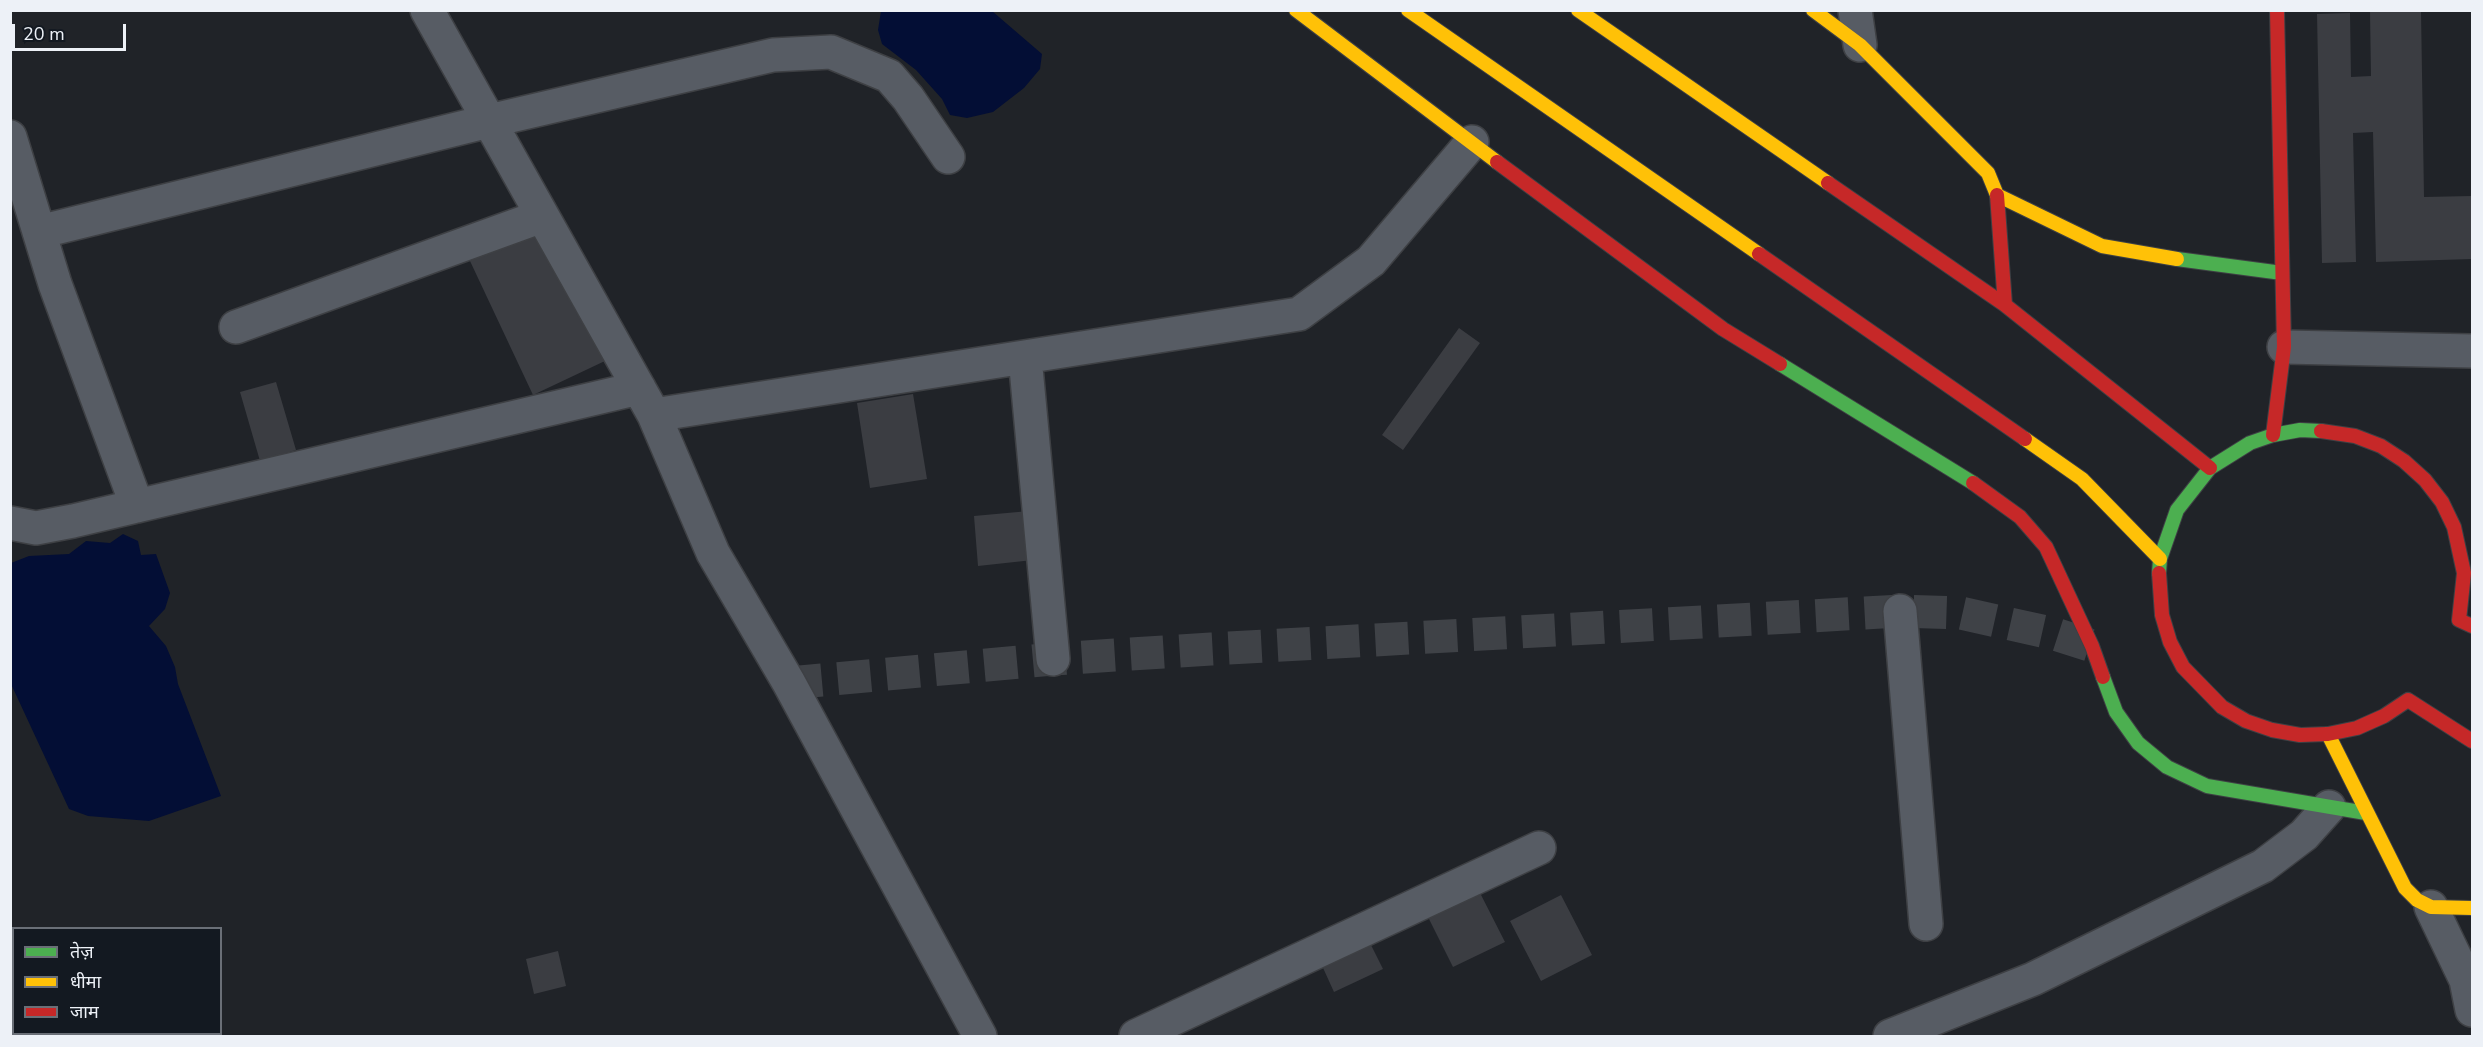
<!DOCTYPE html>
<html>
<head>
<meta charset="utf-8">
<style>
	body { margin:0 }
	#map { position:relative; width:2483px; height:1047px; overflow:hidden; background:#202328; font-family:"Nunito Sans","Noto Sans Devanagari",sans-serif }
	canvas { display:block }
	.frame { position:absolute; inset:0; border:12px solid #edf1f7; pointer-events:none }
	.legend { position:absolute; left:12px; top:927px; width:210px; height:108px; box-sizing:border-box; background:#131921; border:2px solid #6a6f77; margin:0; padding:8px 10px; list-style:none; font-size:18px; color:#edf1f7 }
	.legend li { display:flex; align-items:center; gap:12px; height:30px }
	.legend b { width:30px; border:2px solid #6a6f77 }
	.scale { position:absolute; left:12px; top:24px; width:114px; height:27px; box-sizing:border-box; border:3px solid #edf1f7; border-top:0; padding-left:8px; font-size:18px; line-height:21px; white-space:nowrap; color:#edf1f7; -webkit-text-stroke:4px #131921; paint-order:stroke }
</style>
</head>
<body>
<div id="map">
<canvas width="2483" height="1047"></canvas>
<div class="frame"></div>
<ul class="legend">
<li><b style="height:8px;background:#4caf50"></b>तेज़</li>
<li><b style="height:8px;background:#ffc107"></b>धीमा</li>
<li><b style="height:8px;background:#c62828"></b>जाम</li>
</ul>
<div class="scale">20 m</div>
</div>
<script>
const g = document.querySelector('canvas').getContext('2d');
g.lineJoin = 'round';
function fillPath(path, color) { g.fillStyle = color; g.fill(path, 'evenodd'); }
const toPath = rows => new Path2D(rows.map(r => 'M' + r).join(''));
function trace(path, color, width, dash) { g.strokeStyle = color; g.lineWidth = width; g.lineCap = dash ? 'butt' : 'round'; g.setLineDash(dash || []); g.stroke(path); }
fillPath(toPath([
	[881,11,992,11,1042,54,1040,69,1024,88,993,112,967,118,950,115,942,99,916,70,882,44,878,30],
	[123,534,138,541,141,555,156,554,170,593,165,609,149,626,166,646,175,667,178,684,221,796,149,821,88,816,69,809,11,684,11,563,29,556,69,554,86,541,110,543]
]), '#030e35');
fillPath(toPath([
	[2421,11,2424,197,2472,196,2472,259,2376,262,2373,132,2353,133,2356,262,2322,263,2317,14,2350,13,2351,77,2371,76,2370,12],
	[544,226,607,360,533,395,470,261],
	[1459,328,1480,343,1403,450,1382,435],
	[276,382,296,450,260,461,240,392],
	[913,394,927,479,870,488,857,403],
	[1029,511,1033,560,978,566,974,516],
	[1478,889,1505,942,1453,967,1427,915],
	[1561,895,1592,955,1541,981,1510,921],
	[1367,937,1383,969,1334,992,1319,959],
	[558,951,566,986,534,994,526,959]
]), '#3b3d42');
trace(toPath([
	[789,683,1053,659,1211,649,1900,611,1961,613,2055,634,2092,646]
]), '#3f4247', 33, [33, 16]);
const street = toPath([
	[427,10,654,415,713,553,789,683,980,1036],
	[1855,10,1860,45],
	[10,137,55,284,137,506],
	[39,232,489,121,773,55,831,52,889,76,908,98,948,157],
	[236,327,542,216],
	[2284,347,2472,351],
	[1025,357,1053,659],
	[654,415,1299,314,1371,261,1472,142],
	[10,523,36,528,73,521,639,388],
	[1900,611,1926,924],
	[2431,907,2466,980,2472,1010],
	[1136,1036,1539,848],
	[1890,1036,2033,979,2263,866,2304,835,2329,807]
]);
const fast = toPath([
	[2177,259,2282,273],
	[1780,364,1973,483],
	[2159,573,2160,559,2177,510,2210,468,2250,443,2273,435,2300,430,2321,431],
	[2103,677,2116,712,2138,743,2167,767,2207,786,2366,813]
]);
const slow = toPath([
	[1296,10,1497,162],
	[1408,10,1759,254],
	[1578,10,1828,183],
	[1813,10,1860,45,1988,173,1997,195,2102,246,2177,259],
	[2025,439,2082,479,2160,559],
	[2328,734,2405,888,2417,900,2431,907,2472,908]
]);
const jam = toPath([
	[1497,162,1723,329,1780,364],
	[1828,183,2005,305,2210,468],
	[1997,195,2005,305],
	[1759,254,2025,439],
	[2321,431,2355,436,2381,446,2404,461,2425,480,2442,502,2454,527,2464,573,2459,620,2472,626],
	[2273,435,2284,347,2277,10],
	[1973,483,2020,517,2046,547,2092,646,2103,677],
	[2159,573,2162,615,2170,642,2183,667,2222,707,2246,721,2272,730,2300,735,2328,734,2357,728,2384,716,2408,700,2472,741]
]);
trace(street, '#3e4044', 36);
trace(fast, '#3e4044', 16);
trace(slow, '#3e4044', 16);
trace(jam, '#3e4044', 16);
trace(street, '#575c64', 33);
trace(fast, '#4caf50', 14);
trace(slow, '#ffc107', 14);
trace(jam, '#c62828', 14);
</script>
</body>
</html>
